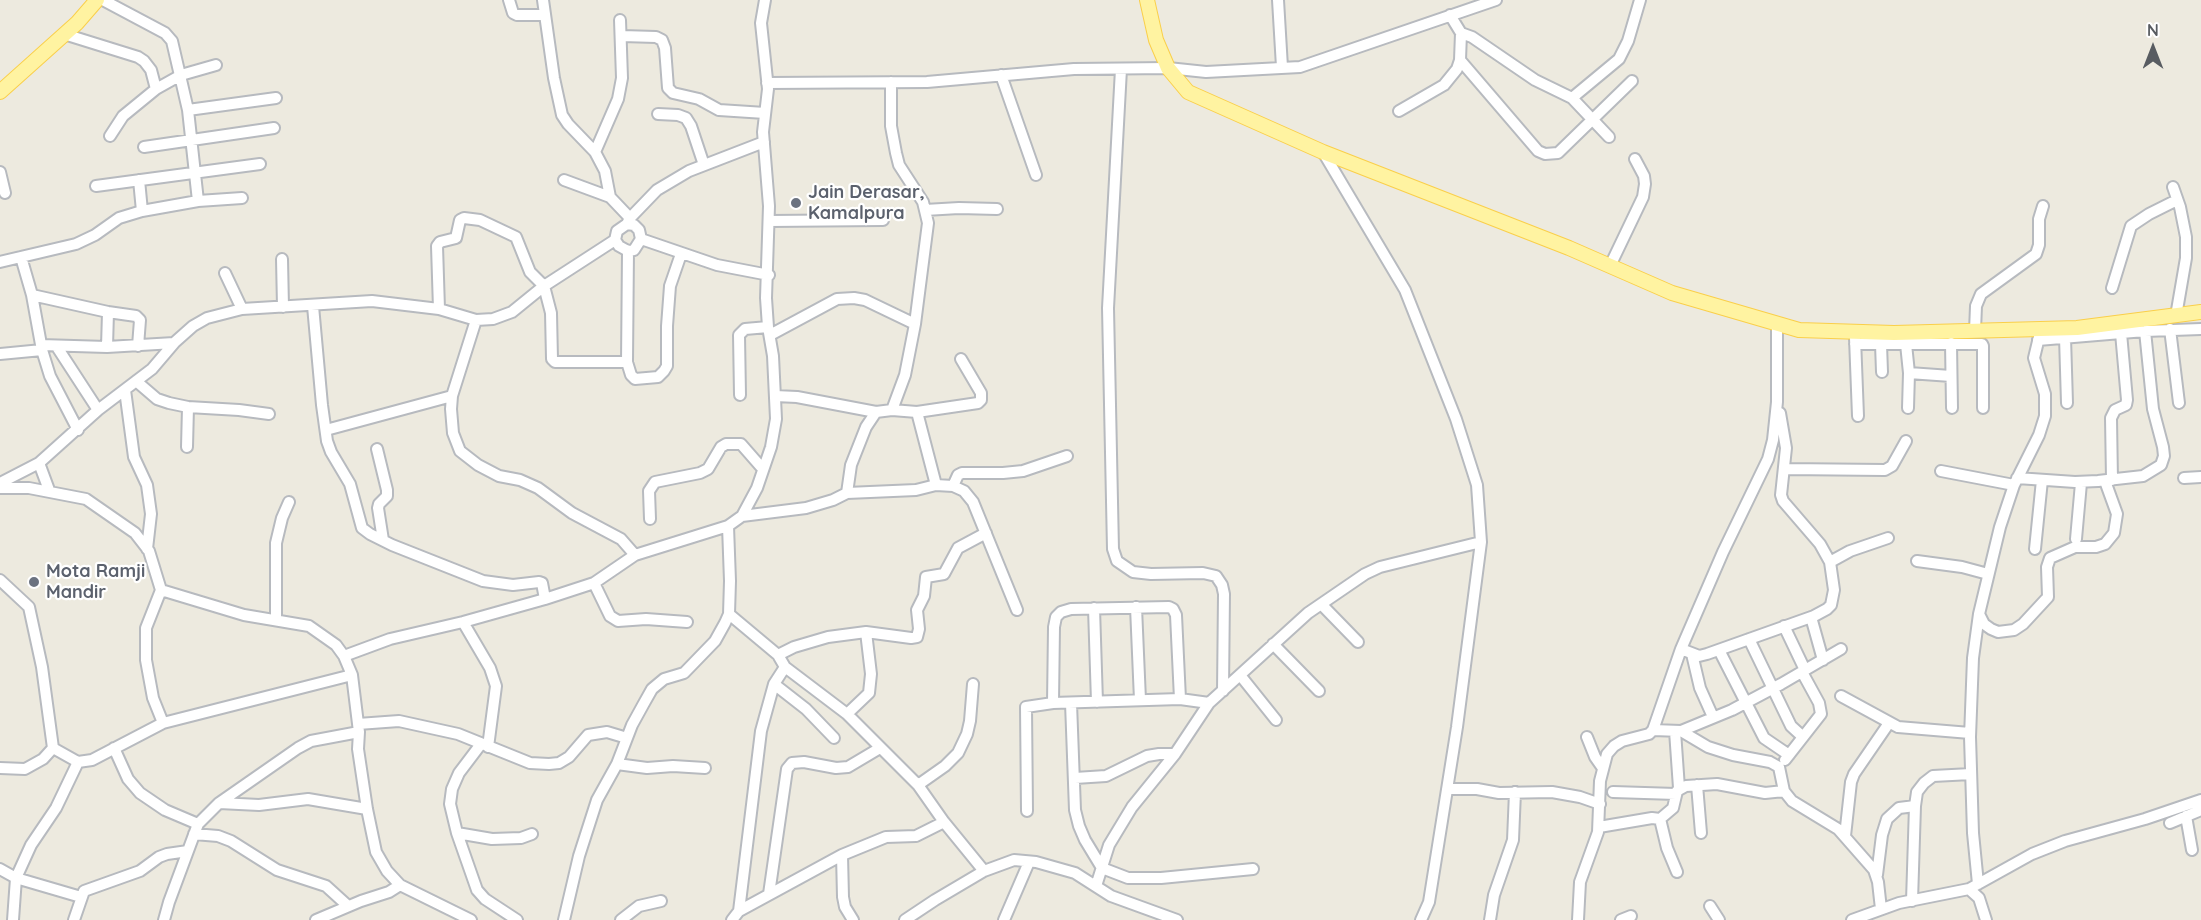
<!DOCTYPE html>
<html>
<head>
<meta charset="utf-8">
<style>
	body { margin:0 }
	#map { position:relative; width:2201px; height:920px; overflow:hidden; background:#edeadf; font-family:Quicksand,sans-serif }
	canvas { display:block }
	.north { position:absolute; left:2123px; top:18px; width:60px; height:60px; -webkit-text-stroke:4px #fff; paint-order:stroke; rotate:0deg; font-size:16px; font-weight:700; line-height:24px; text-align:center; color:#585c61 }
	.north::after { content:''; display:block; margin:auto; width:21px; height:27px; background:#585c61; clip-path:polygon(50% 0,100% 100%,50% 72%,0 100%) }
</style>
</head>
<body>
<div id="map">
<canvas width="2201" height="920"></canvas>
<div class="north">N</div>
</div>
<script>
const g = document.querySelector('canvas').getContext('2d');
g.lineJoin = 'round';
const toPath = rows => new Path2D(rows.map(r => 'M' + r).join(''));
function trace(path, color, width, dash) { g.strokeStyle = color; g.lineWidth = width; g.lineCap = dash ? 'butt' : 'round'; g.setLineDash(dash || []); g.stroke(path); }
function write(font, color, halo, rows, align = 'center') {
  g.font = font + ' Quicksand,sans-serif'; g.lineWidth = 4.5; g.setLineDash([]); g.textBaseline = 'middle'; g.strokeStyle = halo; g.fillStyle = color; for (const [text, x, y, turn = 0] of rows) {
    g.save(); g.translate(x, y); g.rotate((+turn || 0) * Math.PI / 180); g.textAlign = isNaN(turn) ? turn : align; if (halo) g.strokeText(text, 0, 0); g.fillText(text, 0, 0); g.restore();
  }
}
const minor = toPath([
	[103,0,165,33,172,41,188,110,198,201],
	[509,0,513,13,517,15,543,15],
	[543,0,554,78,562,115,568,124,595,152,605,171,610,197,630,218],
	[1278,0,1282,67],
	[1450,15,1461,33,1472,37,1535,80,1572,98],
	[64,34,138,57,144,61,151,70,156,89],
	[622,36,656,37,662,40,665,48,668,88,673,93,699,99,719,110,765,113],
	[1460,60,1538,151,1545,154,1558,153,1632,81],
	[1121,69,1108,308,1113,549,1117,561,1133,572,1151,574,1203,573,1216,576,1222,585,1224,594,1223,691],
	[1001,75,1036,175],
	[767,83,927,82,1074,69,1168,68,1206,72,1300,67,1496,0],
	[188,110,276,98],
	[1399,111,1444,85,1457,69,1460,60,1461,33],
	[658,114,678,115,686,118,691,126,704,165],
	[110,136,123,116,156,89,181,75,216,65],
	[1609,137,1572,98,1619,59,1628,41,1640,0],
	[144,147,274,128],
	[595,152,618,99,622,78,620,20],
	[1323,152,1405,290,1456,419,1477,485,1481,542,1457,727,1429,902,1421,920],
	[0,172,5,193],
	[139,180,142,211],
	[564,180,610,197],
	[96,186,260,164],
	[2173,187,2180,207,2186,237,2186,258,2176,316],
	[925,210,959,208,997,209],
	[769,221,883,220],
	[627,224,634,225,639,230,641,239],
	[615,240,617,231,627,224,630,218,657,190,689,171,764,142],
	[21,257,32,295,108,312,136,316,140,320,138,346],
	[282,259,283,307],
	[0,262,76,244,95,235,119,218,142,211,198,201,242,198],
	[1610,266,1643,197,1645,184,1644,176,1635,159],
	[225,273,242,309],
	[2112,288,2131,226,2149,214,2177,200],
	[32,295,42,350,50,376,78,430],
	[313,306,322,405,327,441,331,452,350,484,362,528,370,534,392,545,483,581,513,585,539,582,542,583,545,599],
	[439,309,437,246,440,242,456,238,460,220,464,218,480,220,516,237,530,272,544,286,551,313,552,359,555,362,627,362,628,251],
	[476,320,452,396,451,409,453,433,460,451,478,465,499,476,520,480,538,488,572,513,621,539,635,555],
	[2170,329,2179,403],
	[1975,331,1976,306,1981,294,2036,254,2039,245,2039,219,2043,206],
	[770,335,837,299,854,298,865,300,915,324],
	[2065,337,2067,403],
	[1855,338,1858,416],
	[2038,340,2145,331,2201,329],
	[1951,343,1952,408],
	[1855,344,1982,344,1983,346,1983,408],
	[1881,344,1882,372],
	[1906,344,1909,373,1951,376],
	[41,345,107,347,174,343],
	[57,347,98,410],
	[107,347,108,312],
	[0,354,42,350],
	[627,362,631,375,635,379,658,377,664,371,667,366,667,326,670,286,681,254],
	[136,381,157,399,169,403,188,407,239,410,269,414],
	[125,390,134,457,147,485,151,514,147,549],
	[740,395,739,335,745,329,768,327],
	[775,396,797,397,876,412],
	[1908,408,1909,373],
	[892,410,917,412,978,403,981,400,981,393,961,359],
	[917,412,936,485],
	[326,430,452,396],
	[187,447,188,407],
	[377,449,387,490,387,496,379,504,378,508,383,540],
	[1785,469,1885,470,1892,466,1906,441],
	[1941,471,2014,485],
	[2017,478,2075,482,2098,481,2143,476,2161,465,2164,456,2163,447,2153,409,2145,331],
	[2184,478,2201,477],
	[2112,480,2111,418,2115,410,2126,405,2127,400,2121,333],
	[0,483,39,463],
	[953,486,958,475,962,473,1003,473,1023,471,1067,456],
	[0,488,29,488,86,499,135,533,149,551,161,590,244,615,309,626,336,645,344,656],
	[49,490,39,463,98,410,152,369,175,342,193,326,207,318,242,309,372,301,439,309,476,320,493,319,512,312,544,286,615,240,619,246,628,251,634,250,641,239,717,265,769,275],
	[847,493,916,490,936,485,953,486,964,491,973,502,1017,610],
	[742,516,806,508,833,500,847,493,851,465,866,427,876,412,892,410,905,375,915,324,928,223,923,202,899,165,896,153,891,126,891,82],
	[650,519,649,491,655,482,700,473,708,469,721,447,726,444,741,444,762,468],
	[2076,539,2081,483],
	[2035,549,2042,480],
	[1917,561,1962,567,1988,574],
	[1830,562,1850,551,1888,538],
	[0,580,29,607,42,667,53,748,78,762],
	[594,583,610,616,618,621,646,619,687,622],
	[161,590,146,628,146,660,153,698,163,723],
	[1321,604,1358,642],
	[1136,607,1140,700],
	[1094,608,1097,702],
	[729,614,778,655,785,667,847,714,918,785,944,822,984,871,1014,860,1036,862,1075,873,1111,896,1177,920],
	[1979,614,1984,624,1991,629,1998,632,2014,630,2023,624,2048,597,2047,567,2050,558,2075,547,2096,547,2105,544,2114,533,2117,514,2105,481],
	[1811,617,1823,660],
	[276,620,276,543,282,518,289,502],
	[463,622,490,668,496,686,488,747],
	[1784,626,1805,670],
	[1749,639,1791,726,1803,737],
	[1273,644,1319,691],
	[1681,649,1699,656,1707,654,1814,616,1827,609,1831,605,1834,590,1830,562,1820,544,1783,501,1781,495,1786,448,1780,413],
	[1719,650,1764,738,1789,755],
	[1692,654,1700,688,1713,717],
	[778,655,794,647,828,637,866,632,911,638,917,637,919,629,917,610,924,596,926,577,944,574,958,548,986,533],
	[1240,675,1276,720],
	[774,684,806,709,834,738],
	[1841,696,1898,727,1970,733],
	[1053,703,1054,627,1056,617,1061,612,1071,609,1169,607,1173,609,1176,615,1180,699],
	[1071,703,1075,810,1079,826,1085,840,1102,868,1128,878,1161,878,1253,869],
	[847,714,869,693,871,674,866,632],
	[358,724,399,721,458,734,530,763,549,764,559,763,569,757,588,735,607,732,627,738],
	[1653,730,1681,731,1732,710,1781,684,1841,649],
	[1675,731,1679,788],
	[1681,731,1708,747,1733,755,1770,762,1779,767,1784,791,1792,801,1838,829,1874,870,1878,882,1881,909],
	[1587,737,1595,757,1602,767],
	[481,744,459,773,452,789,450,804,457,833,477,890,485,899,517,920],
	[114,748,128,779,140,793,165,810,198,824],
	[1785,760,1821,714,1819,703,1802,672],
	[78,762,92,760,163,723,352,675],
	[617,764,647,768,673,766,705,768],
	[0,768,25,769,43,759,53,748],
	[1075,778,1106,776,1147,756,1159,754,1175,754],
	[918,785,945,766,958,753,967,734,970,721,973,684],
	[1697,785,1701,833],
	[1447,789,1477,789,1499,793,1552,792,1580,797,1600,804],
	[1613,792,1676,794],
	[219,803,259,805,308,799,367,809],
	[1027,811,1026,707,1053,703,1180,699,1209,703,1308,613,1365,574,1380,567,1481,542],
	[2186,816,2192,850],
	[1660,819,1673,808,1677,791,1686,786,1717,784,1765,793,1784,791],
	[2170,823,2201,810],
	[1599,827,1652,818,1660,819,1667,848,1677,872],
	[457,833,492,839,521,838,532,834],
	[194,834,218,836,231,841,277,870,326,886,348,906],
	[1845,836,1851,782,1854,774,1889,723],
	[842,855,843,897,845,907,853,920],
	[0,869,16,878,81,897],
	[1877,875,1882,835,1887,819,1899,808,1915,806],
	[1978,884,1973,833,1970,737,1973,658,1979,614,2000,527,2014,485,2039,435,2045,416,2045,394,2034,358,2041,329],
	[1096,886,1109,845,1132,807,1175,754,1209,703],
	[1969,889,1979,898,1986,920],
	[769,894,787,769,792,763,804,762,836,768,848,767,880,748],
	[1912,901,1915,806,1917,792,1924,783,1933,776,1971,774],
	[1710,906,1719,920],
	[739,911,761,731,774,684,785,667],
	[13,920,16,878,31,845,56,808,78,762],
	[74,920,84,891,140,871,159,857,167,854,188,851],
	[164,920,169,902,198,824,219,803,298,748,311,741,359,732],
	[316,920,361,901,389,892,400,885],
	[471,920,400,885,387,871,376,852,367,809,358,749,359,732,352,675,344,656,390,639,463,622,545,599,594,583,635,555,728,526,742,516,757,488,771,447,776,419,773,356,768,327,766,298,769,206,763,132,768,89,761,23,765,0],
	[564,920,579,856,597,800,617,764,632,725,643,705,652,689,664,679,684,673,715,641,725,623,729,614,730,581,728,526],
	[621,920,639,906,661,901],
	[732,920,739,911,842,855,886,837,916,836,944,822],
	[905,920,935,900,984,871],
	[1004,920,1029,862],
	[1490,920,1494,895,1513,840,1515,792],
	[1578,920,1580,882,1598,832,1600,781,1607,754,1614,746,1622,741,1649,734,1653,730,1681,649,1723,552,1768,459,1773,440,1777,402,1777,324],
	[1621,920,1631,916],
	[1852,920,1899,903,1969,889,2032,854,2065,841,2145,819,2201,800]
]);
const major = toPath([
	[1147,0,1156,40,1168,68,1188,92,1323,152,1569,248,1672,293,1799,330,1894,333,2077,328,2201,312],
	[0,92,77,23,97,0]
]);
trace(minor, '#b7babf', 14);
trace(major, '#facf4a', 16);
trace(minor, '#fff', 10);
trace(major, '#fff3a1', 14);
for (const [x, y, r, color] of [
	[796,203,6,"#6b7280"],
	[34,582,6,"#6b7280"]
]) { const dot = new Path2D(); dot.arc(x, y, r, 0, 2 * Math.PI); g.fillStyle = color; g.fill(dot); trace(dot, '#fff', 2); }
write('bold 18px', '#5b616d', '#fff', [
	["Jain Derasar,",808,193],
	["Kamalpura",808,214],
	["Mota Ramji",46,572],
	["Mandir",46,593]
], 'left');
</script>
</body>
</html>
